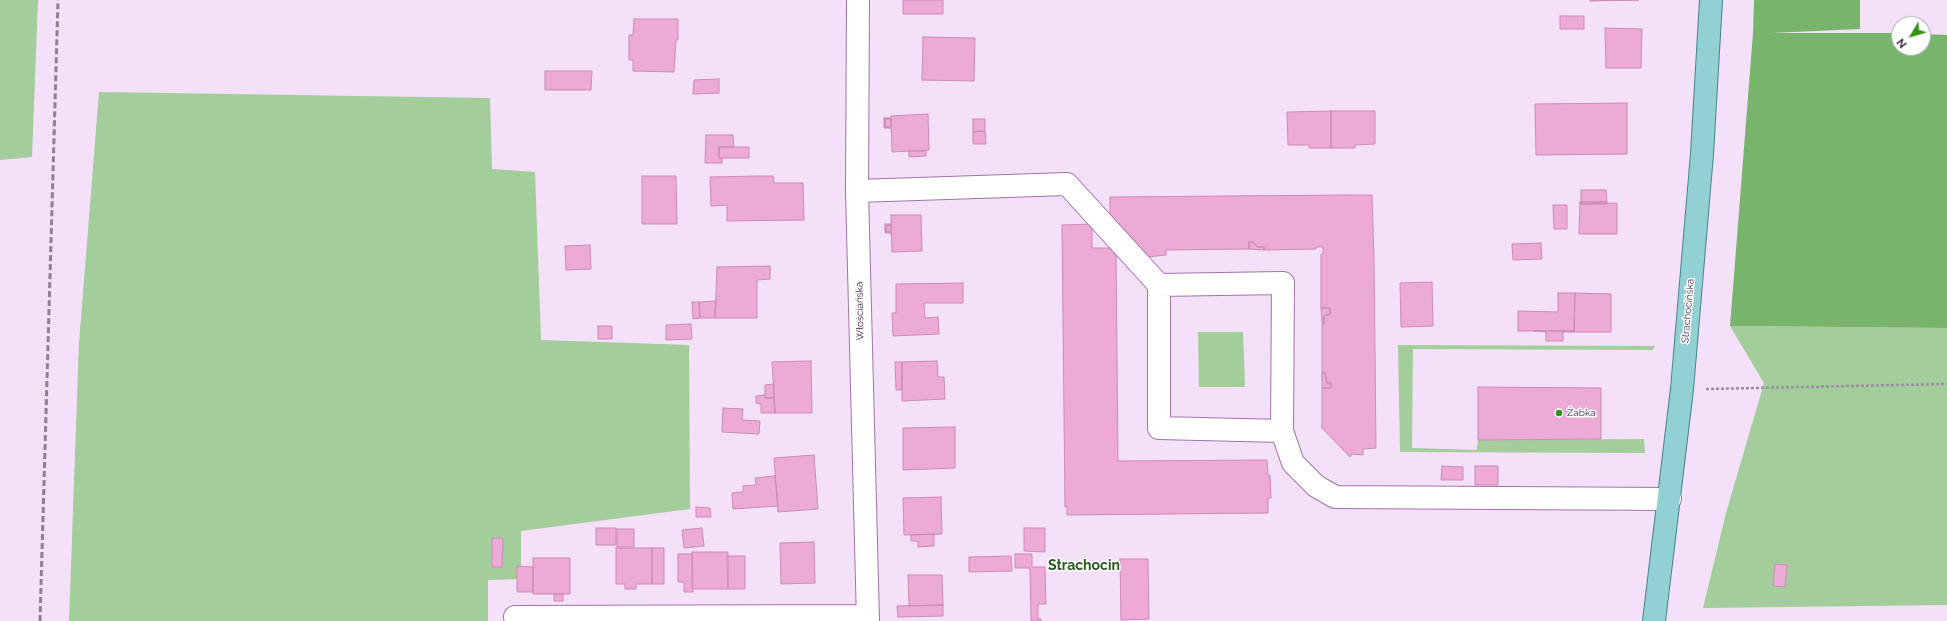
<!DOCTYPE html>
<html>
<head>
<meta charset="utf-8">
<style>
	body { margin:0 }
	#map { position:relative; width:1947px; height:621px; overflow:hidden; background:#f4e0f8; font-family:Raleway,sans-serif }
	canvas { display:block }
	.north { position:absolute; left:1891px; top:16px; width:40px; height:40px; box-sizing:border-box; background:#fff; border:1px solid #b1a9b3; border-radius:50%; rotate:232deg; font-size:11px; font-weight:700; line-height:16px; text-align:center; color:#3c2940 }
	.north::after { content:''; display:block; margin:auto; width:14px; height:18px; background:#309314; clip-path:polygon(50% 0,100% 100%,50% 72%,0 100%) }
</style>
</head>
<body>
<div id="map">
<canvas width="1947" height="621"></canvas>
<div class="north">N</div>
</div>
<script>
const g = document.querySelector('canvas').getContext('2d');
g.lineJoin = 'round';
function fillPath(path, color) { g.fillStyle = color; g.fill(path, 'evenodd'); }
const toPath = rows => new Path2D(rows.map(r => 'M' + r).join(''));
function trace(path, color, width, dash) { g.strokeStyle = color; g.lineWidth = width; g.lineCap = dash ? 'butt' : 'round'; g.setLineDash(dash || []); g.stroke(path); }
function write(font, color, halo, rows, align = 'center') {
  g.font = font + ' Raleway,sans-serif'; g.lineWidth = 3; g.setLineDash([]); g.textBaseline = 'middle'; g.strokeStyle = halo; g.fillStyle = color; for (const [text, x, y, turn = 0] of rows) {
    g.save(); g.translate(x, y); g.rotate((+turn || 0) * Math.PI / 180); g.textAlign = isNaN(turn) ? turn : align; if (halo) g.strokeText(text, 0, 0); g.fillText(text, 0, 0); g.restore();
  }
}
fillPath(toPath([
	[0,0,38,0,32,157,0,160],
	[99,92,490,98,492,169,535,172,541,340,689,345,690,509,521,531,521,579,488,580,488,621,69,621,79,343],
	[1730,326,1947,328,1947,605,1703,608,1726,513,1764,383],
	[1198,332,1243,332,1245,387,1199,387],
	[1398,345,1655,346,1653,350,1413,349,1412,448,1477,450,1478,440,1644,439,1645,453,1400,452]
]), '#a3cd9a');
fillPath(toPath([
	[1754,0,1860,0,1860,29,1771,33,1899,33,1899,48,1923,48,1923,34,1947,35,1947,328,1730,326,1753,33]
]), '#79b46d');
const building = toPath([
	[903,0,943,0,943,14,903,14,903,0],
	[1590,0,1639,0,1590,1,1590,0],
	[1560,16,1584,16,1584,29,1560,29,1560,16],
	[634,19,678,19,678,40,676,40,674,72,633,71,633,60,629,60,629,35,633,35,634,19],
	[1605,28,1642,29,1641,68,1606,68,1605,28],
	[923,37,975,38,974,81,922,80,923,37],
	[545,71,592,71,591,90,545,90,545,71],
	[719,79,719,93,693,94,694,80,719,79],
	[1627,103,1627,154,1536,155,1535,104,1627,103],
	[1331,111,1375,111,1375,144,1355,145,1355,148,1331,148,1331,111],
	[1331,111,1331,148,1309,148,1309,145,1288,145,1287,112,1331,111],
	[928,114,929,150,892,152,891,116,928,114],
	[884,118,890,118,885,119,885,127,891,128,884,128,884,118],
	[885,119,891,119,891,127,885,127,885,119],
	[973,119,985,119,985,131,973,132,973,119],
	[979,131,985,131,986,144,973,144,973,132,979,131],
	[706,135,733,135,734,147,719,147,719,158,722,158,722,163,705,163,706,135],
	[719,147,749,147,749,158,719,158,719,147],
	[909,151,926,151,926,156,909,157,909,151],
	[642,176,676,176,677,224,642,224,642,176],
	[758,176,773,176,774,183,803,183,804,220,727,221,727,205,711,206,710,177,758,176],
	[1581,190,1606,190,1607,202,1581,202,1581,190],
	[1347,195,1372,195,1374,258,1376,448,1363,449,1363,455,1352,454,1350,457,1321,427,1322,425,1322,388,1331,388,1331,383,1327,383,1325,373,1322,373,1322,324,1324,324,1324,316,1330,314,1330,308,1321,308,1321,254,1323,254,1323,247,1316,247,1316,249,1264,250,1264,247,1257,247,1253,242,1249,242,1249,249,1166,250,1166,255,1147,257,1110,217,1110,197,1347,195],
	[1580,202,1581,204,1617,203,1617,234,1579,234,1580,202],
	[1581,202,1607,202,1607,204,1581,204,1581,202],
	[1553,205,1567,205,1567,229,1554,229,1553,205],
	[891,215,921,215,922,251,892,252,891,215],
	[885,224,891,224,886,226,886,232,891,233,885,233,885,224],
	[1092,224,1092,248,1116,248,1118,461,1267,460,1268,475,1270,475,1271,498,1268,498,1268,513,1067,515,1067,506,1065,507,1062,225,1092,224],
	[891,225,891,231,886,232,886,226,891,225],
	[1249,242,1253,242,1257,247,1264,247,1264,250,1249,249,1249,242],
	[1541,243,1542,259,1513,260,1512,244,1541,243],
	[590,245,591,269,566,270,565,246,590,245],
	[770,266,770,279,757,280,757,318,715,318,717,267,770,266],
	[1432,282,1433,326,1401,327,1400,283,1432,282],
	[963,283,963,303,924,303,925,318,938,317,939,334,893,336,892,313,896,313,896,284,963,283],
	[1558,293,1575,293,1574,331,1518,331,1518,311,1558,312,1558,293],
	[1575,293,1611,294,1611,332,1574,332,1575,293],
	[716,301,715,318,700,318,699,302,716,301],
	[692,302,699,302,700,318,693,319,692,302],
	[1321,308,1330,308,1330,314,1324,316,1324,324,1322,324,1321,308],
	[691,324,692,339,666,340,666,325,691,324],
	[598,326,612,326,612,339,598,339,598,326],
	[1534,331,1574,331,1574,332,1563,332,1563,341,1546,341,1546,332,1534,331],
	[811,361,812,413,775,413,772,362,811,361],
	[937,361,938,377,944,377,945,399,902,401,902,362,937,361],
	[895,362,902,362,902,390,896,390,895,362],
	[1322,373,1325,373,1327,383,1331,383,1331,388,1322,388,1322,373],
	[774,384,774,398,765,398,765,385,774,384],
	[1478,387,1601,388,1601,439,1478,440,1478,387],
	[765,395,765,398,774,398,775,413,761,413,761,404,756,403,756,396,765,395],
	[723,408,743,409,742,420,760,421,759,434,722,432,723,408],
	[955,427,955,468,903,470,903,428,955,427],
	[814,455,818,509,778,512,774,458,814,455],
	[1442,466,1463,467,1463,480,1441,480,1442,466],
	[1475,466,1498,466,1498,485,1475,485,1475,466],
	[775,476,778,506,733,509,732,493,743,492,743,486,756,485,755,478,775,476],
	[941,497,942,534,904,535,903,498,941,497],
	[696,507,710,508,711,517,696,517,696,507],
	[596,528,616,528,616,545,596,545,596,528],
	[702,528,704,546,684,548,682,530,702,528],
	[1024,528,1045,528,1045,552,1024,551,1024,528],
	[617,529,634,529,634,547,617,547,617,529],
	[934,534,934,546,918,547,918,541,911,541,911,535,934,534],
	[492,538,503,538,502,567,492,567,492,538],
	[814,542,815,583,781,584,780,543,814,542],
	[616,548,652,548,652,584,636,584,636,589,625,589,625,584,616,584,616,548],
	[652,548,664,548,664,584,652,584,652,548],
	[692,552,728,552,728,589,692,589,692,552],
	[678,554,692,554,693,592,684,592,684,582,678,582,678,554],
	[1015,554,1032,554,1032,567,1045,567,1046,604,1038,604,1038,619,1041,619,1041,621,1031,621,1030,568,1015,568,1015,554],
	[727,556,745,556,745,589,728,589,727,556],
	[1011,556,1012,571,969,572,969,557,1011,556],
	[533,558,570,558,570,594,533,594,533,558],
	[1120,559,1148,559,1149,619,1121,620,1120,559],
	[1775,564,1787,565,1785,587,1773,586,1775,564],
	[517,566,533,567,533,592,517,592,517,566],
	[908,575,942,575,943,605,909,606,908,575],
	[554,594,563,594,563,601,554,601,554,594],
	[943,605,943,616,898,617,897,606,943,605]
]);
fillPath(building, '#eeaad6');
trace(building, '#cb8ab5', 1);
const minor = toPath([
	[858,0,857,191,868,621],
	[857,191,1067,184,1159,285],
	[1282,431,1283,283,1159,285,1159,428,1282,431,1293,463,1316,486,1335,497,1670,499],
	[515,617,868,616]
]);
const major = toPath([
	[1654,621,1682,389,1702,154,1711,0]
]);
trace(minor, '#a174ab', 24);
trace(major, '#44838e', 24);
trace(toPath([
	[1706,389,1947,384]
]), '#9f8ba3', 2.5, [3, 2]);
trace(minor, '#fff', 22);
trace(major, '#91d1d4', 22);
trace(toPath([
	[40,621,58,0]
]), '#917d95', 3, [6, 3]);
for (const [x, y, r, color] of [
	[1559,413,4,"#309314"]
]) { const dot = new Path2D(); dot.arc(x, y, r, 0, 2 * Math.PI); g.fillStyle = color; g.fill(dot); trace(dot, '#fff', 1.5); }
write('10px', '#3c2940', '#fff', [
	["Włościańska",860,311,-91],
	["Strachocińska",1688,311,-85]
]);
write('10px', '#3c2940', '#fff', [
	["Żabka",1567,413]
], 'left');
write('bold 14px', '#2a5820', '#fff', [
	["Strachocin",1084,566]
]);
</script>
</body>
</html>
